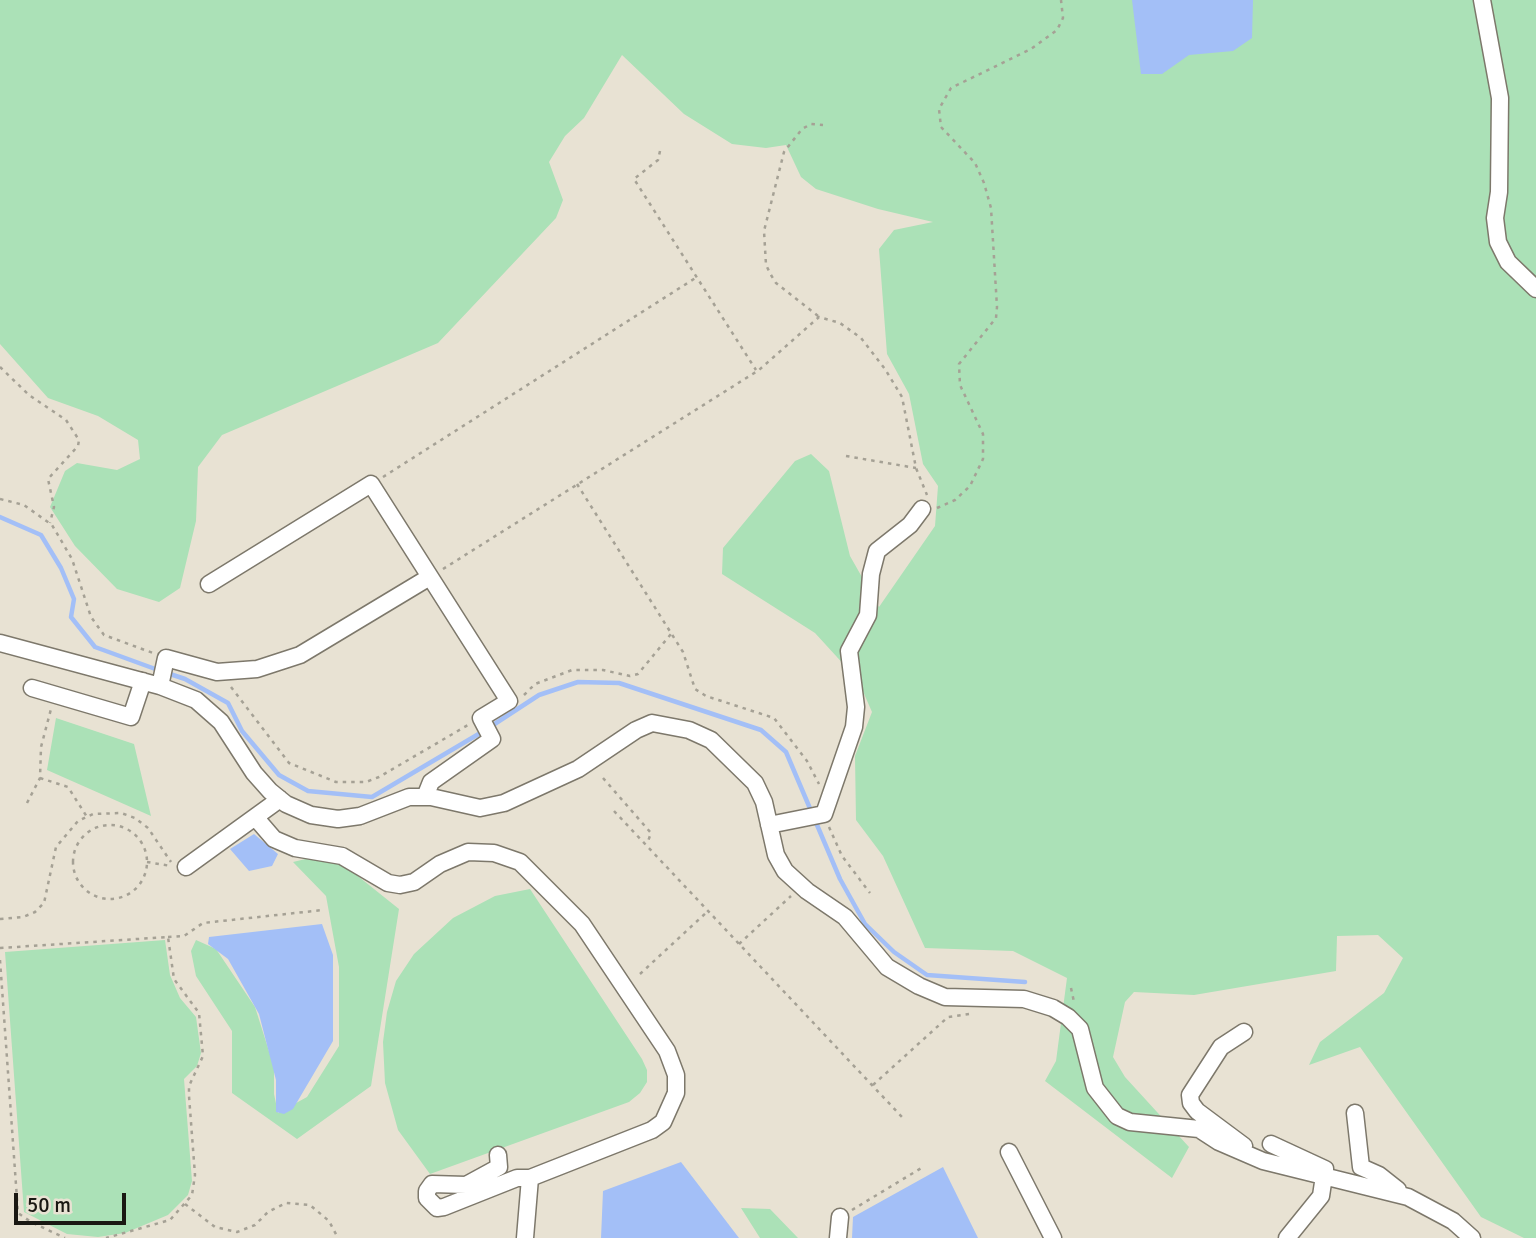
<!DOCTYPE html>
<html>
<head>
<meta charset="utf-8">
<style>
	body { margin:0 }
	#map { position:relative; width:1536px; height:1238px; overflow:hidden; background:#e8e2d3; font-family:Signika,sans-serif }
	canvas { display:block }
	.scale { position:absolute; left:14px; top:1193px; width:112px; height:32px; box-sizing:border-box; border:4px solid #1a1813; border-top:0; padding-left:9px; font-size:21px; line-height:24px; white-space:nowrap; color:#1a1813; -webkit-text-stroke:5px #e8e2d3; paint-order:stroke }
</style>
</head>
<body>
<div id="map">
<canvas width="1536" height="1238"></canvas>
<div class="scale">50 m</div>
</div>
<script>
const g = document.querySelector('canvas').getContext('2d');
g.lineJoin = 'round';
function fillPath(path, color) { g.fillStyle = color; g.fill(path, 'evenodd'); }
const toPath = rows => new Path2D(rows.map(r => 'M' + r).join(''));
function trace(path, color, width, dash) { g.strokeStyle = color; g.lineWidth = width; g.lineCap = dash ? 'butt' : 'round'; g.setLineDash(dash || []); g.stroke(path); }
fillPath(toPath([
	[0,0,1536,0,1536,1238,1524,1238,1481,1217,1360,1047,1309,1065,1320,1042,1384,993,1403,958,1378,935,1337,936,1336,971,1194,995,1134,992,1125,1002,1113,1057,1125,1077,1189,1147,1172,1178,1045,1081,1056,1061,1067,978,1013,951,925,948,883,856,856,820,855,756,872,712,858,680,815,633,722,574,723,548,795,461,811,454,829,471,850,556,879,607,935,526,938,486,923,464,909,394,887,354,879,249,894,230,933,222,878,209,816,189,801,177,786,145,766,148,732,144,684,114,622,55,584,118,565,136,549,162,563,200,556,218,438,343,222,435,198,467,196,521,180,588,159,602,117,589,75,546,50,507,65,471,77,463,117,470,140,459,138,440,98,416,48,398,0,344],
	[56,718,134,744,151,816,47,770],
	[318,856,344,865,399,909,371,1086,297,1139,232,1093,232,1031,196,976,191,951,196,940,216,949,255,1007,274,1067,274,1094,278,1113,307,1097,339,1046,339,967,326,896,293,862],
	[530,889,642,1059,647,1070,647,1082,640,1093,629,1102,430,1174,398,1130,385,1083,383,1042,387,1012,396,981,414,954,453,918,495,896],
	[165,940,170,975,180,998,196,1017,201,1053,197,1066,184,1079,192,1181,188,1195,168,1215,125,1233,98,1237,67,1234,24,1212,5,952],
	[741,1208,770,1209,798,1238,760,1238]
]), '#abe1b7');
fillPath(toPath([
	[1132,0,1253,0,1252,38,1233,51,1189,55,1162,74,1141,74],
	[254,834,278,854,272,866,249,871,230,849],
	[322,924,333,955,333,1041,293,1109,284,1114,276,1112,276,1080,259,1014,228,959,208,944,209,937],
	[681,1162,739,1238,601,1238,603,1191],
	[943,1167,978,1238,852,1238,853,1217]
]), '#a3bff7');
trace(toPath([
	[0,517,41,535,61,568,74,599,71,617,95,647,158,670],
	[167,673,185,679,228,703,242,731,279,775,308,791,372,797,482,732],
	[490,727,539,695,578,682,619,683,761,730,786,752,840,879,865,924,894,952,927,975,1025,982]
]), '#a3bff7', 4.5);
const minor = toPath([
	[1482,0,1500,98,1499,192,1495,218,1498,242,1508,262,1536,289],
	[209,584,371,484,509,701,481,718,492,739,431,782,425,797],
	[0,643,160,686,196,700,221,722,254,773,270,791,286,804,311,815,338,819,360,816,409,797,431,797,480,808,504,803,578,769,636,730,652,723,689,730,711,740,755,783,764,802,776,855,785,871,807,891,845,917,887,967,919,986,945,997,1024,999,1053,1008,1068,1017,1080,1029,1095,1088,1117,1116,1130,1122,1199,1129,1219,1142,1263,1161,1408,1197,1453,1221,1472,1238],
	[160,686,166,658,217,672,257,669,300,655,428,578],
	[32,688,131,717,143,681],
	[255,817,274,839,295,848,342,856,388,883,400,885,414,882,440,864,468,852,494,853,520,862,582,924,667,1051,676,1075,676,1093,663,1122,652,1130,530,1178,525,1238],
	[769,825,824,814,854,727,856,707,849,651,868,615,871,574,877,551,910,525,922,509],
	[186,867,280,799],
	[1355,1113,1361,1167,1379,1175,1398,1190],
	[1271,1144,1325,1169,1321,1196,1287,1238],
	[1244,1146,1197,1111,1191,1103,1190,1095,1221,1047,1244,1032],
	[1009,1152,1053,1238],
	[498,1155,499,1167,466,1185,432,1184,427,1191,427,1198,437,1208,444,1207,517,1178,530,1178],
	[838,1238,840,1217]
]);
trace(minor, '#7d786b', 19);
trace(toPath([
	[660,151,658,160,634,179,756,370],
	[818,316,776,283,771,275,766,265,764,231,784,152,802,129,811,124,823,125],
	[0,367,29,395,66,420,79,440,78,446,48,479,54,507,50,523],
	[846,456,916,468],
	[383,477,697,277],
	[577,484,683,652,695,689,706,696,774,718,807,761,819,784],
	[0,499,24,505,52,525,72,559,91,617,104,635,153,653],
	[937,508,955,500,970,486,983,459,983,434,960,385,959,364,996,318,997,307,991,208,984,183,975,163,941,127,939,109,951,88,1031,49,1057,30,1063,18,1061,0],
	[443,569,759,370,819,317,840,323,861,338,885,369,902,397,916,468,927,495],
	[231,687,289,763,336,782,366,782,379,777,468,725],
	[524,695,535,684,572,670,603,670,630,676,638,674,671,634],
	[40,778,68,787,87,817],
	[603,778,651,833,647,844],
	[27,803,40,778,41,747,51,709],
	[614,811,902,1117],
	'73 862a37 37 0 1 1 74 0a37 37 0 1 1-74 0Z',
	[829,827,842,856,870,893],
	[147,862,171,866],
	[0,919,23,917,35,912,44,903,56,847,78,821,93,814,121,813,135,818,148,828,171,862],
	[168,937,184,936,203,923,323,910],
	[739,944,791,896],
	[0,948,168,937,174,979,199,1013,203,1056,189,1086,189,1096,195,1175,192,1195,170,1220,106,1238],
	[0,960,18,1213,31,1222,65,1238],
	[640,974,708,911],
	[1071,988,1074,1002],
	[873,1085,948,1017,969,1014],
	[185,1204,215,1227,237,1232,255,1225,268,1212,286,1203,310,1205,329,1221,338,1238],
	[852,1210,923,1167]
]), '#a5a195', 2.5, [3.5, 5]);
trace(minor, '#fff', 16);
</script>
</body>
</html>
